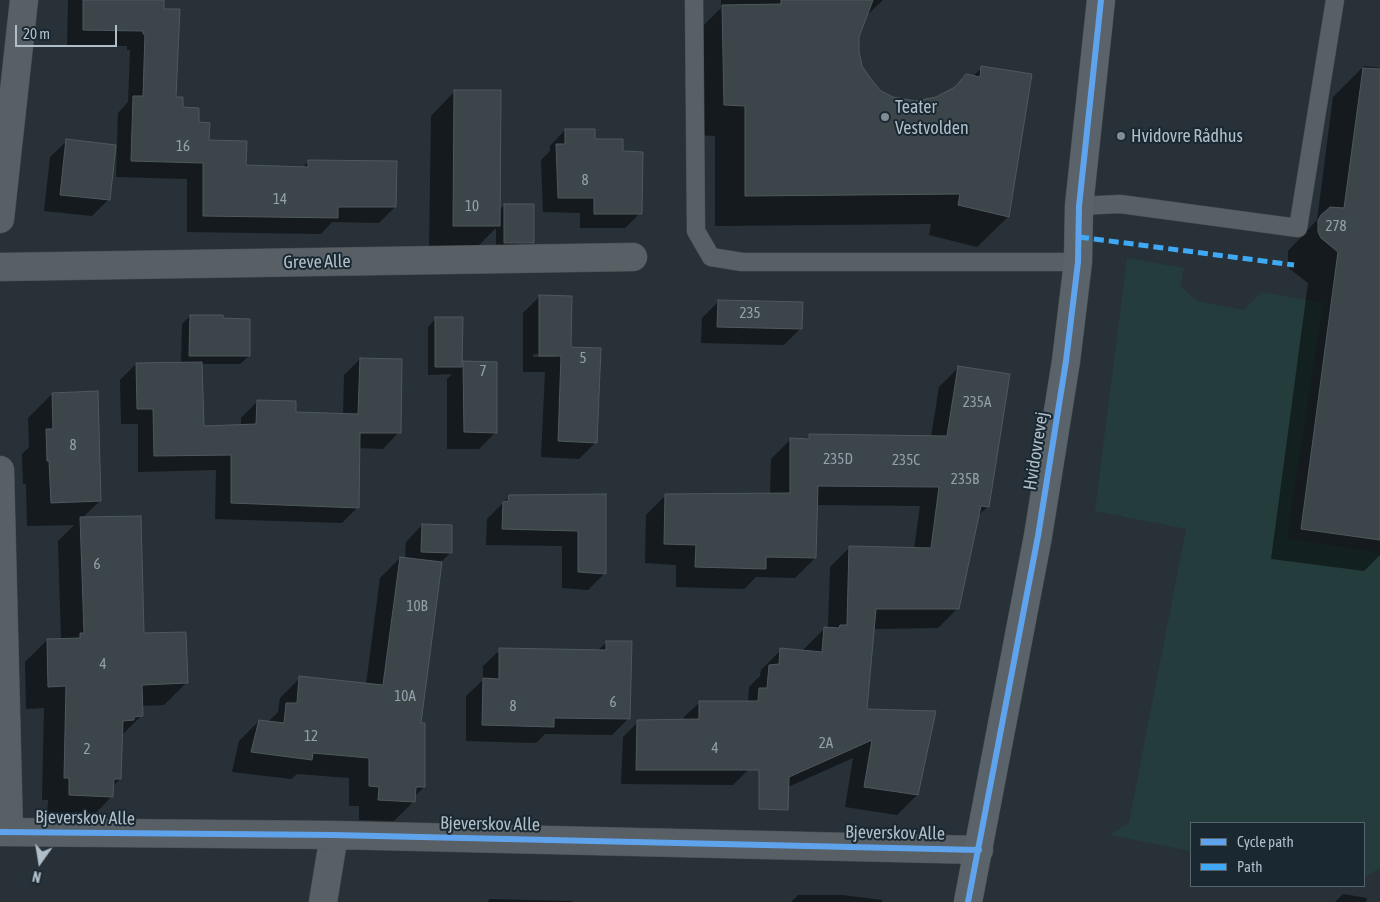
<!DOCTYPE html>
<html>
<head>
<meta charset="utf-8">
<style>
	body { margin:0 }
	#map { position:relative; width:1380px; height:902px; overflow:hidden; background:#273137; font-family:"Asap Condensed",sans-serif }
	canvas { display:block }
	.legend { position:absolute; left:1190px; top:822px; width:175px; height:65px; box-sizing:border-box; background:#1a2832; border:1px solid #56646e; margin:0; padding:6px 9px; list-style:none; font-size:15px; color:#b0bec9 }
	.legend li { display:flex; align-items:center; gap:10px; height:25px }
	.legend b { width:25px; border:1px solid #56646e }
	.north { position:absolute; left:15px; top:837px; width:50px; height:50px; -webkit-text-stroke:4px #1a2832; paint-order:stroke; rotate:193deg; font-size:14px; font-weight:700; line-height:20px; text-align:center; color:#b0bec9 }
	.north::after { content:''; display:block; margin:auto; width:18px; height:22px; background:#b0bec9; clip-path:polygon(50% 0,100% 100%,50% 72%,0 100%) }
	.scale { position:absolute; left:15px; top:25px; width:102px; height:22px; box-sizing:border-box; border:2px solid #b0bec9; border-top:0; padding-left:6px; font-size:15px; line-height:18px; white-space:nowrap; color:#b0bec9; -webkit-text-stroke:4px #1a2832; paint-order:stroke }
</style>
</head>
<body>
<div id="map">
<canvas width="1380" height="902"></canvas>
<ul class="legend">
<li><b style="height:6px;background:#60a3ed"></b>Cycle path</li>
<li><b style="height:6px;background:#3fa9f5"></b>Path</li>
</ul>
<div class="north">N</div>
<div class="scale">20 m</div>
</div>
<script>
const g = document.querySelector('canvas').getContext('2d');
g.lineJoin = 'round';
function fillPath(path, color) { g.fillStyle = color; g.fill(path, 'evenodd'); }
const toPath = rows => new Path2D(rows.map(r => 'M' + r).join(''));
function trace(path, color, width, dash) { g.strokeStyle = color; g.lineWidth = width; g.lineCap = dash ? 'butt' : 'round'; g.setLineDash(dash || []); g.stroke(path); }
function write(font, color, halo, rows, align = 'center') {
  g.font = font + ' "Asap Condensed",sans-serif'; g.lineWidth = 4; g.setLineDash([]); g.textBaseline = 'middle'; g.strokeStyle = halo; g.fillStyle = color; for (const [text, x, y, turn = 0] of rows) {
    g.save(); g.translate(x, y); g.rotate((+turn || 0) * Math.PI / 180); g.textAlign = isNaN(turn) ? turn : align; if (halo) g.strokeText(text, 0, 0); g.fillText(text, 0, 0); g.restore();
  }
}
fillPath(toPath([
	[1127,258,1184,268,1180,286,1197,301,1244,310,1261,292,1323,303,1287,538,1380,553,1380,868,1364,878,1364,823,1191,823,1191,851,1110,835,1129,822,1186,529,1095,511]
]), '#243d3c');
fillPath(toPath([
	[68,0,163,0,175,98,182,108,197,124,208,141,244,166,302,168,309,161,395,207,379,223,332,222,321,234,187,232,187,179,116,177,118,113,128,102,130,50,127,50,127,46,67,45],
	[721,0,883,0,865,17,857,37,857,51,861,66,880,92,893,99,915,102,937,98,952,90,966,76,972,77,982,68,1008,217,977,247,929,235,931,224,715,226,715,136,694,135,692,37,721,8],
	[1364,66,1380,68,1380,555,1364,571,1271,559,1308,283,1290,269,1288,263,1288,251,1317,220,1333,97],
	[455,91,499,211,504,205,533,242,525,251,496,251,496,228,474,250,429,249,431,116],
	[565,130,594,140,622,152,640,213,625,228,580,228,580,213,543,212,541,160,550,151,550,146],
	[67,141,109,199,92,216,44,211,50,157],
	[540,296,569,348,596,442,579,459,541,457,545,372,523,372,523,313],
	[533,354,555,355,555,357,533,357],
	[718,302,801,328,784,345,701,343,702,318],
	[190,316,249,356,240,364,201,364,202,427,241,426,241,418,257,402,294,413,343,415,344,375,360,359,399,432,383,449,359,448,358,507,342,523,215,519,216,470,138,472,138,424,121,424,120,380,136,364,181,363,182,324],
	[436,318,461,365,464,363,496,432,479,449,447,449,447,379,452,374,428,375,428,327],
	[959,367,988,506,977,517,958,608,938,628,873,629,865,710,917,795,897,815,845,807,853,758,779,791,780,721,748,770,733,785,621,784,623,737,638,722,684,720,684,717,700,702,748,702,749,687,760,676,761,670,781,650,804,652,804,649,824,629,828,629,830,567,850,547,914,549,920,506,816,505,815,558,795,578,756,577,744,589,676,587,676,565,645,563,646,515,666,495,770,494,771,459,791,439,805,440,810,436,931,437,939,387],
	[52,394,100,501,82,518,143,634,186,683,164,705,141,706,141,716,121,736,120,779,113,786,112,796,90,819,47,817,48,800,42,800,44,708,26,709,25,662,47,640,61,640,58,541,74,525,27,526,26,484,23,484,22,454,29,447,28,418],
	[605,496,604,574,588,590,562,588,562,546,486,545,487,519,509,497],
	[422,525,451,552,441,562,420,724,424,787,414,797,414,801,394,821,359,820,359,806,349,806,349,778,297,774,291,779,232,772,239,741,259,721,268,722,278,712,280,698,300,678,366,684,380,578,400,558,405,559,406,542],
	[607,642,629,718,612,735,545,734,536,743,466,741,466,696,483,680,483,666,500,650,597,651],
	[1343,894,1367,898,1366,902,1335,902],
	[798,895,842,895,882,900,882,902,791,902],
	[490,899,572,901,572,902,487,902]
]), '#0007');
const building = toPath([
	[83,0,164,0,164,9,180,9,176,97,183,97,183,107,199,108,199,122,210,123,209,140,247,141,246,165,308,167,308,160,397,161,396,207,338,207,338,218,203,216,203,163,131,161,133,96,143,96,145,34,143,34,143,31,83,30,83,0],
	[781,0,873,0,859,37,859,51,862,66,871,79,881,91,893,97,915,101,936,97,955,87,966,74,980,77,981,66,1032,74,1009,217,958,205,960,194,745,196,745,106,724,105,722,5,781,4,781,0],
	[1363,68,1380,69,1380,540,1301,529,1338,252,1321,238,1318,232,1318,220,1321,215,1330,207,1344,208,1363,68],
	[454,90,501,90,500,226,453,226,454,90],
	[565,129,595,129,595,139,623,139,623,151,643,152,642,214,594,214,594,198,558,198,556,144,565,144,565,129],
	[66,139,116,145,110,200,60,195,66,139],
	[504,204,534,204,534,243,504,243,504,204],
	[539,295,572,296,571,347,601,348,597,443,558,441,561,356,539,356,539,295],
	[718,300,803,302,802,329,717,327,718,300],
	[190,315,223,315,223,318,250,319,250,356,189,356,190,315],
	[435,317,463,317,462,367,435,367,435,317],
	[360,358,402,359,401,433,360,433,359,508,231,503,231,455,154,456,153,409,137,409,136,363,202,362,204,426,256,424,257,400,296,401,296,412,358,414,360,358],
	[463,361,497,362,497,433,464,432,463,361],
	[958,366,1010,374,989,507,981,506,959,609,876,609,867,709,936,711,918,795,864,787,872,740,789,777,788,810,759,809,759,770,636,770,637,720,699,719,699,701,758,701,759,688,767,688,769,665,779,664,780,648,822,652,824,627,839,628,840,625,847,625,849,546,931,548,939,487,818,486,816,558,766,557,766,569,695,567,696,545,664,544,665,494,790,493,790,438,809,439,809,434,947,436,958,366],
	[98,391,101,501,51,503,49,461,47,461,46,429,53,429,52,393,98,391],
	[606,494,606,574,578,572,578,531,502,529,503,502,508,501,509,495,606,494],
	[141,516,144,633,186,632,188,683,142,685,143,716,134,717,134,720,123,721,121,779,114,779,113,797,69,795,69,778,64,778,66,686,48,687,47,639,80,638,80,633,84,633,80,517,141,516],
	[422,524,452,525,452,553,421,552,422,524],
	[400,557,442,562,421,723,425,723,425,787,416,787,415,802,378,800,379,787,369,786,369,758,313,753,312,760,251,752,259,720,284,723,286,703,297,703,299,676,383,685,400,557],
	[606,641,632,641,630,719,554,718,554,727,482,725,483,678,499,679,499,648,606,650,606,641]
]);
fillPath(building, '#3c454a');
trace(building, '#4f585f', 1);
const lane = toPath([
	[694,0,696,231,711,257,742,262,1078,262],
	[1079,206,1120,204,1298,228,1335,0]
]);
const street = toPath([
	[0,219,24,0],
	[0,267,633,257],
	[0,470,9,832],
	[0,832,334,835,979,850],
	[323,902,334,835]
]);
const secondary = toPath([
	[968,902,1038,536,1066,361,1078,262,1079,206,1101,0]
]);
trace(lane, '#464d51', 19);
trace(street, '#464d51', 29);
trace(secondary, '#464d51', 29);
trace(lane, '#585f65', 18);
trace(street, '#585f65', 28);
trace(secondary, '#5b636a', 28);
trace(toPath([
	[1079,237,1294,265]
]), '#3fa9f5', 5, [10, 5]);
trace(toPath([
	[0,832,334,835,979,850],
	[968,902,1038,536,1066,361,1078,262,1079,206,1101,0]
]), '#60a3ed', 6);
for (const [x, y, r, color] of [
	[885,117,5,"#808d96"],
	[1121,136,5,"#808d96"]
]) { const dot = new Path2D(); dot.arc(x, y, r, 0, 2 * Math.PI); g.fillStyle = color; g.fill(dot); trace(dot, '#1a2832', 2); }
write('15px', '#93a0a9', null, [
	["16",183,146],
	["8",585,180],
	["14",280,199],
	["10",472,206],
	["278",1336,226],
	["235",750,313],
	["5",583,358],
	["7",483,371],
	["235A",977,402],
	["8",73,445],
	["235D",838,459],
	["235C",906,460],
	["235B",965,479],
	["6",97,564],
	["10B",417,606],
	["4",103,664],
	["10A",405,696],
	["6",613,702],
	["8",513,706],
	["12",311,736],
	["2A",826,743],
	["4",715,748],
	["2",87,749]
]);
write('18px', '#b0bec9', '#1a2832', [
	["Teater",895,107],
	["Vestvolden",895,128],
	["Hvidovre Rådhus",1131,136]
], 'left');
write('18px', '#b0bec9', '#1a2832', [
	["Greve Alle",317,262,-1],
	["Hvidovrevej",1036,451,-81],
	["Bjeverskov Alle",85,818,1],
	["Bjeverskov Alle",490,824,1],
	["Bjeverskov Alle",895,833,1]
]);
</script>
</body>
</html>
